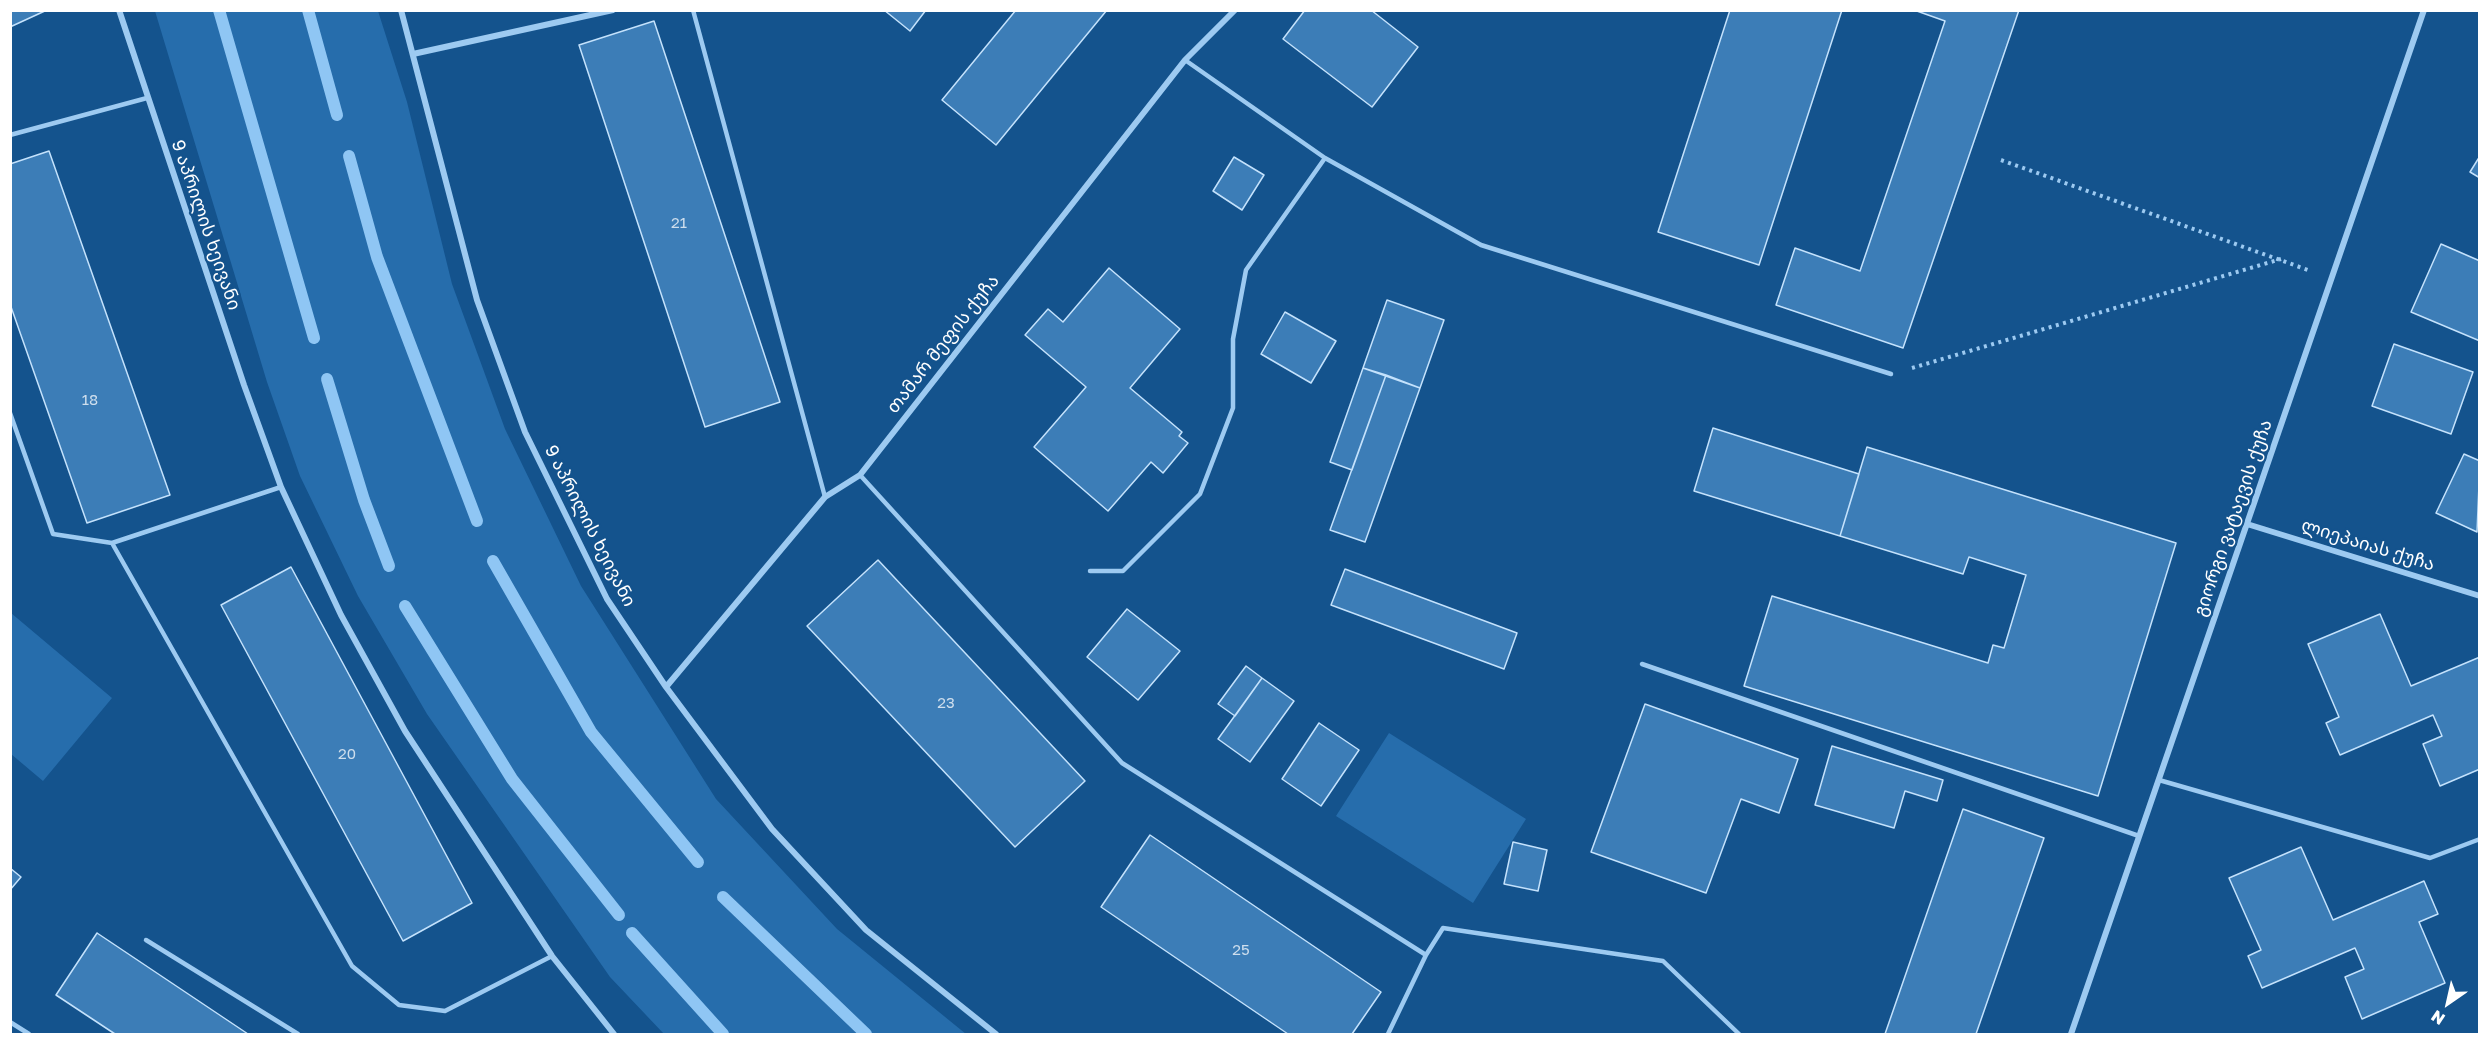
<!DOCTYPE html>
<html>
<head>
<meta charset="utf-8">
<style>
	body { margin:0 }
	#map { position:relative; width:2490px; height:1045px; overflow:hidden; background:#14538d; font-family:"Golos Text",sans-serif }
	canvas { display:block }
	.frame { position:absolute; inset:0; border:12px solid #fff; pointer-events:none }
	.north { position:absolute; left:2418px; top:973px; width:60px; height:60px; -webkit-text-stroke:4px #14538d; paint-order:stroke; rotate:214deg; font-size:16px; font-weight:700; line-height:24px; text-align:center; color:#fff }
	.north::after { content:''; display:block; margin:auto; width:21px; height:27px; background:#fff; clip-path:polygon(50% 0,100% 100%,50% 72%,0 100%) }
</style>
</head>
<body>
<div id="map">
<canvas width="2490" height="1045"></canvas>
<div class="frame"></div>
<div class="north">N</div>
</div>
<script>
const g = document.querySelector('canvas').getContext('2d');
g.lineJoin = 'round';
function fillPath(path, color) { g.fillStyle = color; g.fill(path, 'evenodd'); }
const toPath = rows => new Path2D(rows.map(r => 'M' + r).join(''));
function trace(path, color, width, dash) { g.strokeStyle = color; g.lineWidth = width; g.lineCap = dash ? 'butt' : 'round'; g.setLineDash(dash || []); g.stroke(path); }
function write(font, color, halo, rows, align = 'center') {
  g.font = font + ' "Golos Text","Noto Sans Georgian",sans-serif'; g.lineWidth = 4.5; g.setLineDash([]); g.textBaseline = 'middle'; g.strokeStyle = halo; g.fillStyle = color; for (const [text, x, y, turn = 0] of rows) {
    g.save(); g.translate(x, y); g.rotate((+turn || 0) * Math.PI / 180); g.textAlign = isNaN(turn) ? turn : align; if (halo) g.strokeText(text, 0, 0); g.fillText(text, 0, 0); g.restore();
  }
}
fillPath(toPath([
	[155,11,378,11,407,102,452,284,505,429,581,586,716,799,837,929,966,1034,664,1034,610,977,427,714,358,596,300,476,267,382],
	[11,613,112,698,43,781,11,754],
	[1389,733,1526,819,1473,903,1336,816]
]), '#266dac');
trace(toPath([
	[219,10,314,338],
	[308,10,337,115],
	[349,156,377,257,477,521],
	[327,379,364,500,389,566],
	[493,561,591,732,698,862],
	[405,606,512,779,619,915],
	[723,897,866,1034],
	[632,933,723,1034]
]), '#8fc6f4', 12);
const building = toPath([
	[10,10,47,10,10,27,10,10],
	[884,10,926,10,910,31,884,10],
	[1016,10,1107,10,996,145,942,100,1016,10],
	[1305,10,1371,10,1418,47,1372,107,1283,39,1305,10],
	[1730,10,1842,10,1759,265,1658,232,1730,10],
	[1914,10,2019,10,1903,348,1776,305,1795,248,1860,271,1945,21,1914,10],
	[654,21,780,402,705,427,579,45,654,21],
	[49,151,170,495,87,523,10,304,10,164,49,151],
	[2480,156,2480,178,2470,172,2480,156],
	[1234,157,1264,175,1242,210,1213,191,1234,157],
	[2441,244,2480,261,2480,341,2411,312,2441,244],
	[1109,268,1180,329,1130,388,1182,432,1179,436,1188,443,1163,473,1151,462,1108,511,1034,447,1086,387,1025,335,1048,309,1063,322,1109,268],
	[1387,300,1444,320,1420,388,1363,368,1387,300],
	[1285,312,1336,341,1311,383,1261,354,1285,312],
	[2394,344,2473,372,2451,434,2372,406,2394,344],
	[1363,368,1386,375,1352,470,1330,462,1363,368],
	[1386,375,1420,388,1365,542,1330,530,1386,375],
	[1713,428,1859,474,1840,536,1694,491,1713,428],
	[1867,447,2176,543,2098,796,1744,686,1772,596,1988,663,1993,645,2004,648,2026,575,1969,557,1963,574,1840,536,1867,447],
	[2464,454,2480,461,2477,532,2436,513,2464,454],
	[878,560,1085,781,1015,847,807,626,878,560],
	[291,567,472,903,403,941,221,605,291,567],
	[1345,569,1517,633,1504,669,1331,605,1345,569],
	[1127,609,1180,651,1138,700,1087,657,1127,609],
	[2380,614,2411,686,2480,657,2480,769,2440,786,2423,744,2442,736,2433,715,2340,755,2326,723,2339,717,2308,644,2380,614],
	[1246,666,1262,678,1235,716,1218,704,1246,666],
	[1262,678,1294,701,1250,762,1218,739,1262,678],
	[1645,704,1798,759,1779,813,1741,799,1706,893,1591,852,1645,704],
	[1319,723,1359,750,1321,806,1282,779,1319,723],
	[1832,746,1943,780,1937,801,1905,791,1894,828,1815,805,1832,746],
	[1963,809,2044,838,1976,1034,1885,1034,1963,809],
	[1150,835,1381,992,1352,1034,1288,1034,1101,907,1150,835],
	[1513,842,1547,850,1538,891,1504,884,1513,842],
	[2301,847,2333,920,2424,881,2438,914,2419,922,2445,983,2362,1019,2345,977,2364,969,2355,948,2262,988,2248,956,2261,950,2229,878,2301,847],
	[10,868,21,877,10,890,10,868],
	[97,933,248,1034,115,1034,56,995,97,933]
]);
fillPath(building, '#3c7db7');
trace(building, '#c4e2fc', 1.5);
trace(toPath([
	[2001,160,2308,270],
	[1912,368,2281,259]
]), '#9dcaf1', 4, [3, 4.5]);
trace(toPath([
	[693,10,825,497],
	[1185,60,1325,158,1481,245,1891,374],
	[10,135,147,98],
	[10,413,53,534,112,543,281,487],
	[860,475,1122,763,1426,955],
	[112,543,352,966,399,1005,445,1011,552,956],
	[1090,571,1123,571,1200,494,1233,408,1233,339,1246,270,1325,158],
	[1642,664,2139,836],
	[2159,780,2430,858,2480,839],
	[146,940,298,1034],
	[10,1022,29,1034],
	[1388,1034,1426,955,1443,928,1663,961,1739,1034]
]), '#9dcaf1', 4.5);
trace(toPath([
	[119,10,244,385,281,487,341,615,405,731,552,956,614,1034],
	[401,10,477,300,525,432,607,599,666,687,772,829,866,930,996,1034],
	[413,54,613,10],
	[2247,524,2480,596],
	[666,687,825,497,860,475,1185,60,1235,10],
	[2071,1034,2424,10]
]), '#9dcaf1', 6);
write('15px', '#cedeed', null, [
	["21",679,223],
	["18",90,400],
	["23",946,703],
	["20",347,754],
	["25",1241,950]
]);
write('18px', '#fff', '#14538d', [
	["9 აპრილის ხეივანი",206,225,71],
	["თამარ მეფის ქუჩა",943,344,-52],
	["გიორგი ვატაევის ქუჩა",2233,518,-71],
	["9 აპრილის ხეივანი",590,526,63],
	["ლიეპაიას ქუჩა",2368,545,17]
]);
</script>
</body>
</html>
